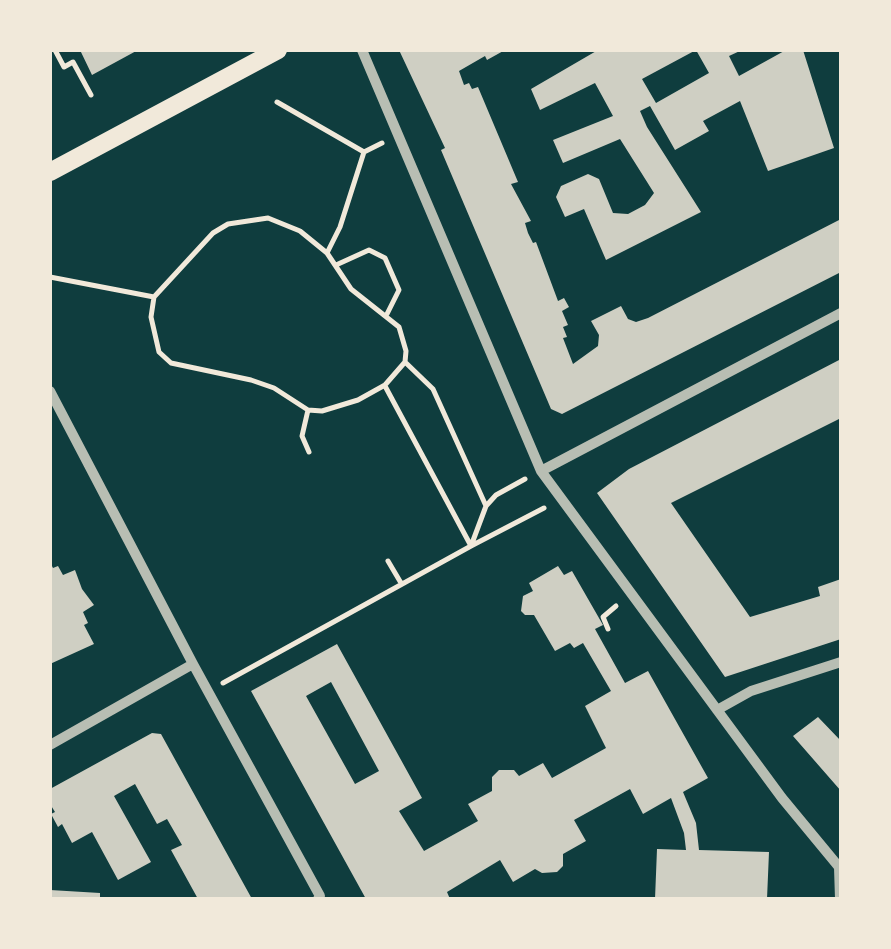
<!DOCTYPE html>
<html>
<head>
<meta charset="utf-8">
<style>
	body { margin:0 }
	#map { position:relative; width:891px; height:949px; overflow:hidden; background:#0f3d3e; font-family:"DM Sans",sans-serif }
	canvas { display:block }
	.frame { position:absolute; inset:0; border:52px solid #f1e9da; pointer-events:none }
</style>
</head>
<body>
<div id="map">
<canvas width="891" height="949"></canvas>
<div class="frame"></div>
</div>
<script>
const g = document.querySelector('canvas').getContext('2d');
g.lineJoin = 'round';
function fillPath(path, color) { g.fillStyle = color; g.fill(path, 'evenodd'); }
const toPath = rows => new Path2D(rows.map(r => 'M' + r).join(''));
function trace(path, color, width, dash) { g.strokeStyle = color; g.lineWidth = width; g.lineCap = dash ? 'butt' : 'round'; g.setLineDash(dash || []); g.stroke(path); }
fillPath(toPath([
	[80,50,138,50,92,75],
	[399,50,505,50,487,60,485,56,459,71,464,85,469,83,472,89,478,87,518,182,511,184,531,221,525,223,528,233,533,243,536,242,558,301,564,298,569,307,562,311,568,325,563,327,567,337,563,338,573,364,598,346,599,335,591,321,621,306,628,319,636,322,648,318,841,219,841,272,562,414,551,409,441,150,445,148],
	[598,50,742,50,729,56,739,76,786,50,803,50,834,148,768,171,740,101,703,121,709,131,675,150,650,106,640,111,647,127,701,212,606,260,584,209,565,217,556,197,561,186,588,174,599,179,613,213,628,214,645,205,654,193,620,139,563,163,553,140,613,116,595,83,540,110,531,89],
	[696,50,709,73,656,103,642,79],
	[841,359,841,418,671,503,750,617,820,596,818,587,841,579,841,639,725,677,597,493,629,469],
	[50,562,53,568,58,566,63,575,75,570,82,589,94,605,83,612,88,623,84,625,94,644,50,664],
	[558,566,564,575,572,571,603,625,595,629,625,683,648,671,708,778,683,792,696,823,699,850,769,852,767,899,655,899,657,849,686,850,684,833,671,798,643,814,630,789,574,820,586,841,563,854,563,866,557,872,542,873,535,869,513,882,500,860,447,892,450,899,366,899,251,691,337,644,422,798,399,811,424,851,478,821,468,804,492,791,492,777,499,770,514,770,519,776,543,763,552,778,606,748,585,706,611,691,583,643,574,648,570,643,555,651,534,615,525,615,521,611,523,596,533,591,529,583],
	[331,682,379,771,355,784,306,696],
	[818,717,841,741,841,791,793,736],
	[152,733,161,734,252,899,198,899,171,850,182,845,167,819,157,824,135,784,114,796,151,862,118,880,92,832,72,843,62,824,58,827,51,814,55,812,50,804,50,789],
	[50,890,100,893,100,899,50,899]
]), '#cfcfc3');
trace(toPath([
	[55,50,64,67,73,62,91,95],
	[277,102,364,152],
	[268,218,300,231,327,253,351,289,399,327,406,351,405,362,385,385,358,400,322,411,308,410,274,388,251,380,171,363,159,352,151,317,154,297,213,233,228,224,268,218],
	[327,253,340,227,364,152,382,143],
	[336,265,369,250,385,258,399,290,387,314],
	[50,277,154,297],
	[405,362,433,389,486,506],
	[385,386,471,546,544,508],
	[308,410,302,436,309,452],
	[388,561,401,583],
	[608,629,603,617,616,606],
	[223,683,471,546,486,506,496,495,525,479]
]), '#f1e9da', 5);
trace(toPath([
	[362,50,541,471,782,798,839,867,840,899],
	[50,391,193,664,320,896,318,899],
	[541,471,841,313],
	[717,710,751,691,841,662],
	[50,745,193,664]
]), '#b8beb3', 10);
trace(toPath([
	[50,172,278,50]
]), '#f1e9da', 18);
</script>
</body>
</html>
